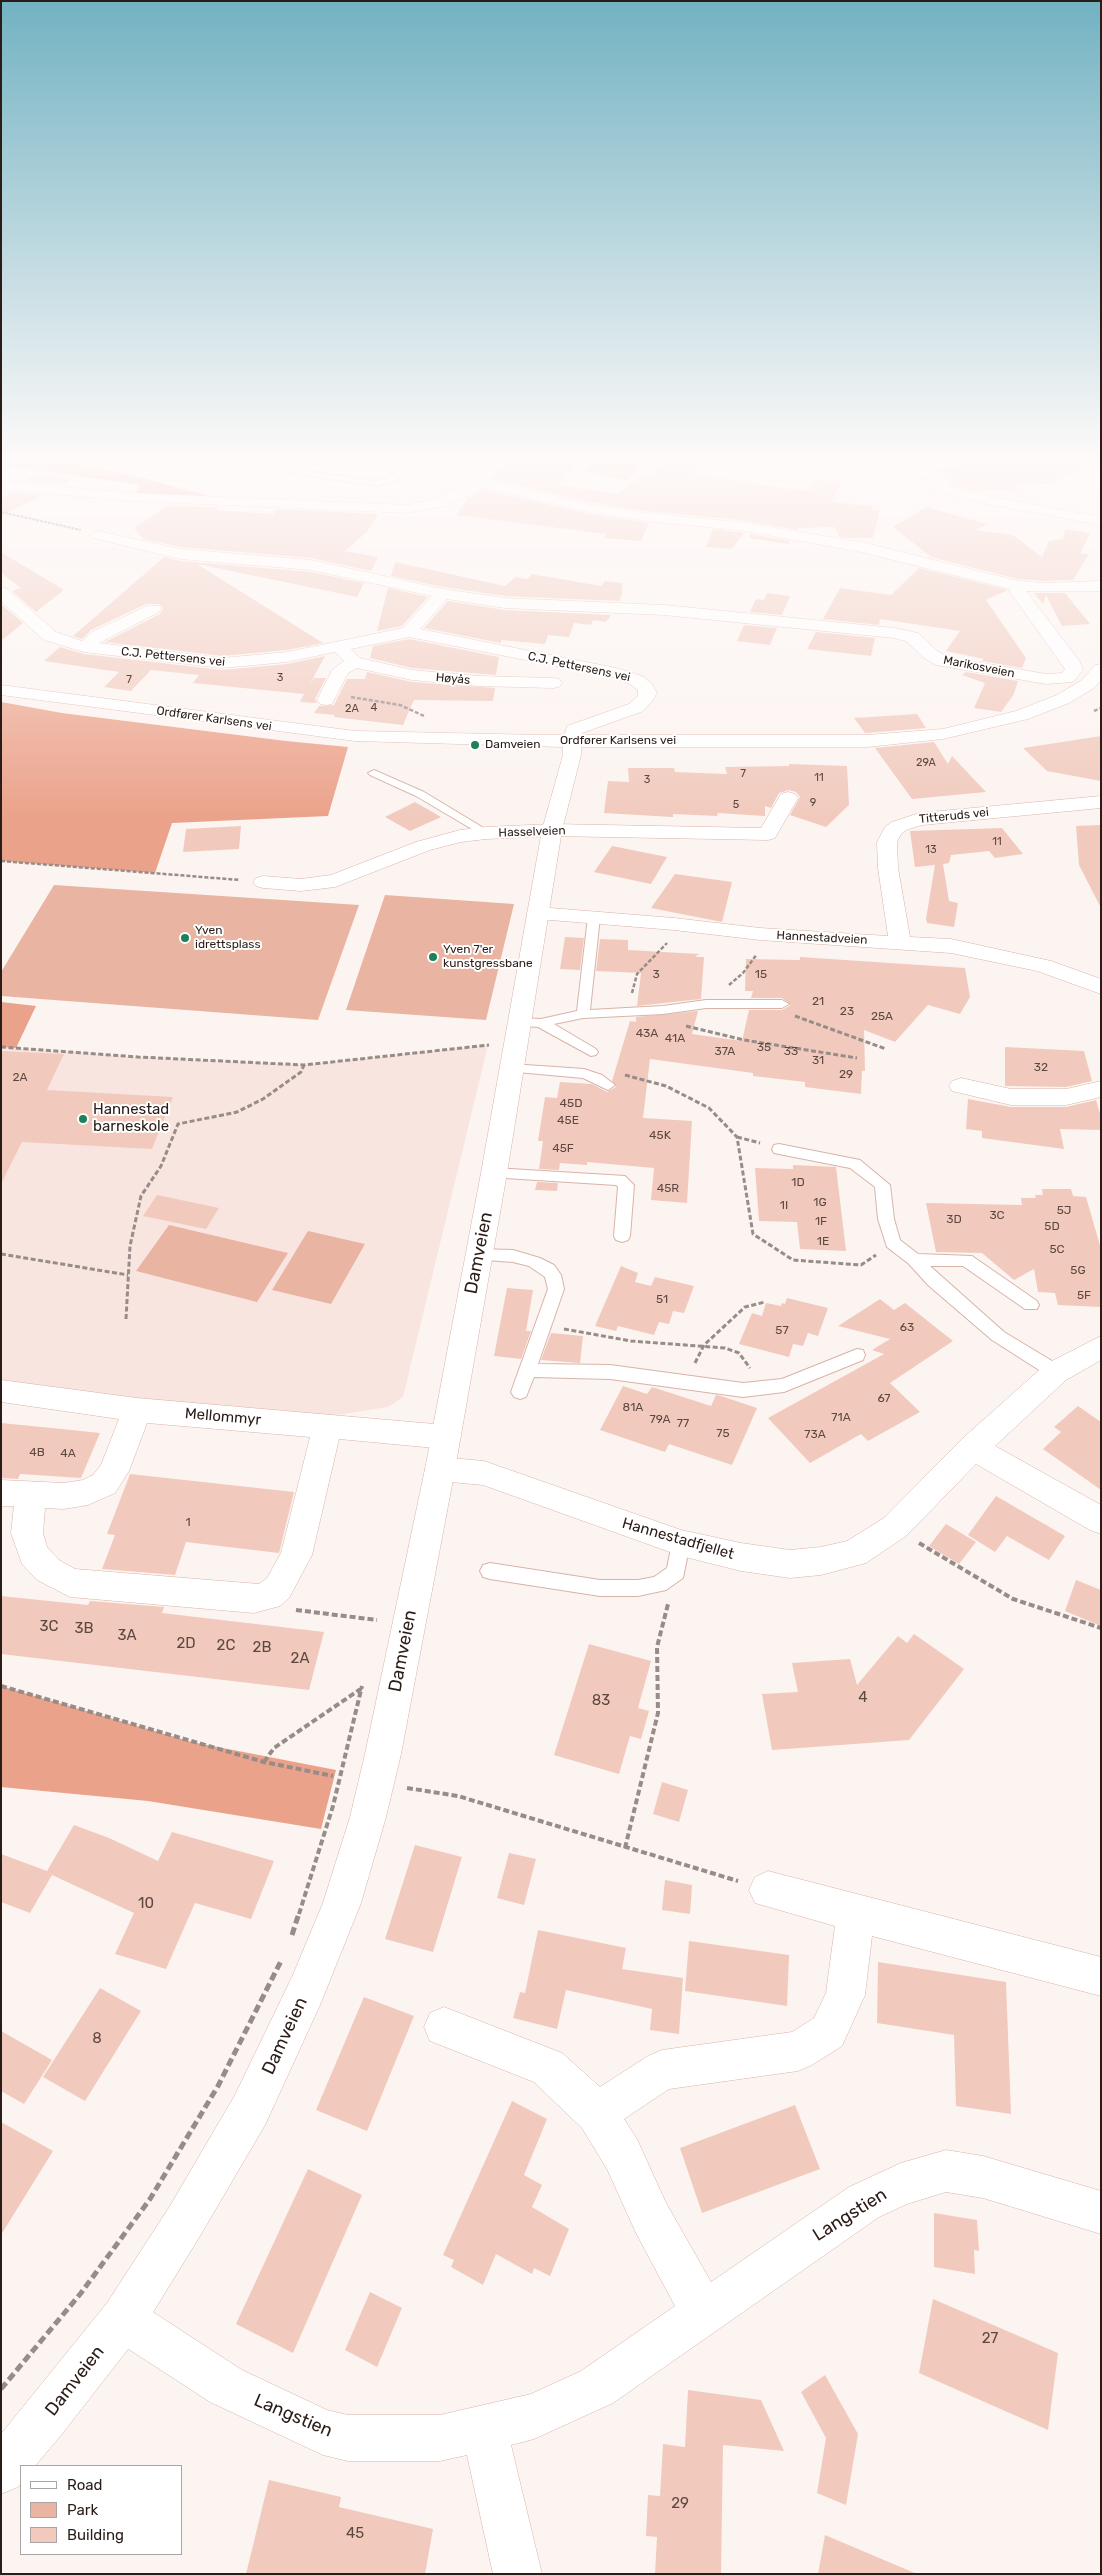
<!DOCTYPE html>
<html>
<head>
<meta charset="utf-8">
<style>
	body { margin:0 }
	#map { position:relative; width:1102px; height:2575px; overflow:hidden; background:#fcf4f1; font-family:Rubik,sans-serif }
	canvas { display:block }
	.frame { position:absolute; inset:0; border:2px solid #2a1c17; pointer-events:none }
	.legend { position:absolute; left:20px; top:2465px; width:162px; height:90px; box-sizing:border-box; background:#fff; border:1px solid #aaa4a2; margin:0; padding:6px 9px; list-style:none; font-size:15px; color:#2a1c17 }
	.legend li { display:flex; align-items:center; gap:10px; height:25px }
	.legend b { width:25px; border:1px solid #aaa4a2 }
</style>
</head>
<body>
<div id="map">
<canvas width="1102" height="2575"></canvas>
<div class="frame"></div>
<ul class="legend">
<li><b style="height:6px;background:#fff"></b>Road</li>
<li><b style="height:14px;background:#eab4a2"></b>Park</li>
<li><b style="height:14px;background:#f1cabd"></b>Building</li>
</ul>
</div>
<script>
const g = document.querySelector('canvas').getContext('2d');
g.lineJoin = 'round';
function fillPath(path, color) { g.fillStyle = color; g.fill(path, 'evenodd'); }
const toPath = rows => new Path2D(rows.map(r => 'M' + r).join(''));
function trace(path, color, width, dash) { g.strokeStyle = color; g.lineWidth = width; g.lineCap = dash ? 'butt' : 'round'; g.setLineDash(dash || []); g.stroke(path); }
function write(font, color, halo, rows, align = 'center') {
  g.font = font + ' Rubik,sans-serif'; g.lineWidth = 4; g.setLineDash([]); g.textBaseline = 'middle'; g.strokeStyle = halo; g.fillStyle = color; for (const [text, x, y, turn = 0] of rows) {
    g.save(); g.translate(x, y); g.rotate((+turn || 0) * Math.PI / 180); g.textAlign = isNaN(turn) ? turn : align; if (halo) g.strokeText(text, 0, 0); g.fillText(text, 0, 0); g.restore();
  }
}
fillPath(toPath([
	[488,1045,403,1397,388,1407,285,1423,1,1391,1,1047,138,1057,304,1065]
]), '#f9e5df');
fillPath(toPath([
	[598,458,649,458,627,480,586,472],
	[54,885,359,905,318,1020,1,996,1,972],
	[385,895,514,904,486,1020,346,1010],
	[169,1225,288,1253,257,1302,136,1271],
	[308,1231,365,1244,331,1304,272,1290]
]), '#eab4a2');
fillPath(toPath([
	[1,458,61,458,66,462,140,477,212,497,134,494,140,485,1,465],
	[1,702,62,713,286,741,348,747,328,816,172,823,155,873,1,861],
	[1,1002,36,1006,16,1048,1,1047],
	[1,1686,192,1742,336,1770,321,1829,148,1801,1,1787]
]), '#eba28a');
fillPath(toPath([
	[513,458,584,458,558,485,619,494,640,475,649,476,663,460,701,464,692,474,807,491,817,479,842,482,831,502,873,506,872,510,880,510,873,538,850,538,839,537,835,527,798,528,797,530,739,520,646,511,594,503,490,478],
	[1029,459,1091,460,1052,484,1015,485,1019,489,974,491,952,485,937,469,962,467,960,465,963,464],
	[35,474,74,479,63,485,25,481],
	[485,490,594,515,649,523,641,541,604,538,606,534,456,515,468,498],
	[11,492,43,495,1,516,1,499],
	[168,506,218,507,216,510,273,514,277,509,378,514,367,532,345,551,378,557,371,571,311,558,180,547,143,539,134,528],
	[926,507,988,524,977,530,1013,535,1042,557,1049,541,1063,539,1065,529,1090,533,1080,554,1089,554,1073,580,1045,581,1018,579,931,557,893,527],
	[713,529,739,532,744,533,732,549,706,547],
	[750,534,790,541,788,544,749,538],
	[1,552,64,590,36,612,12,591,21,588,1,573],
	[164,557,180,561,311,572,364,583,357,597,197,564,323,643,287,650,222,656,105,642,160,614,163,608,159,604,146,604,91,630,82,639,73,636],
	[395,562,505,586,515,577,527,579,532,574,601,586,605,581,622,583,622,595,619,601,505,596,443,587,391,576],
	[919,568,1008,590,986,600,1026,658,1022,668,981,661,984,659,946,651,960,631,880,619,879,625,823,619,840,588,891,595],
	[388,588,428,597,402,626,377,631],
	[767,593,790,596,782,615,750,612,756,599,764,600],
	[1034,593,1065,593,1090,624,1062,626,1046,595,1043,604],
	[448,601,505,610,611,615,606,622,593,620,591,625,574,623,569,637,548,635,545,644,501,640,501,643,424,628],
	[1,604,23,623,1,641],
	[744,625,777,628,770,645,737,641],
	[816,632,875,638,871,656,807,649],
	[409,639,499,657,496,675,412,668,370,658,373,646],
	[60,647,84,654,222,670,287,664,325,656,309,686,314,678,326,678,315,699,317,703,300,702,304,694,193,683,199,675,151,670,131,691,104,687,119,672,44,661],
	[367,672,412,682,495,688,493,701,414,700,403,725,334,717,335,715,314,713,319,706,334,705,347,679,365,679],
	[966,672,1018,681,1014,694,1001,712,974,708,985,683,962,675],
	[917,714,926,728,865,733,854,718],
	[1101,736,1101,781,1047,771,1023,748],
	[934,742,948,764,952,756,986,792,912,799,875,748],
	[789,764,847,766,849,805,826,827,790,815,800,797,796,792,789,790,779,793,771,808,765,806,765,816,718,813,717,816,673,814,673,817,604,813,608,781,629,782,628,768,674,768,675,772,727,774,725,767,789,766],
	[415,802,441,817,410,831,385,817],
	[1101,825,1101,908,1079,865,1076,826],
	[241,826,239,849,183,852,186,829],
	[1002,828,1023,854,995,858,989,851,951,855,949,863,943,864,949,901,958,903,954,927,927,923,926,919,935,865,915,867,910,831],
	[612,846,667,857,651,884,594,872],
	[675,874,732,882,722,922,651,908],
	[565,937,584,938,580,970,560,969],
	[600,939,628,940,628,950,699,954,695,957,704,957,701,999,637,1006,641,973,596,971],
	[800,957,965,968,970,997,960,1014,928,1005,895,1042,864,1030,865,1071,862,1071,861,1094,805,1087,805,1082,753,1076,753,1073,650,1059,643,1118,692,1121,687,1203,651,1200,654,1168,587,1162,587,1165,560,1163,559,1170,539,1169,543,1141,538,1141,545,1097,557,1098,560,1082,592,1084,607,1092,616,1087,612,1081,630,1021,636,1022,636,1017,698,1011,692,1034,742,1041,749,1010,782,1010,791,1005,782,998,751,998,753,991,745,991,746,959,800,960],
	[1005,1047,1084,1051,1092,1081,1066,1087,1005,1086],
	[1,1051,64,1054,47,1090,173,1097,152,1149,22,1142,1,1184],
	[968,1099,1011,1107,1066,1107,1096,1100,1101,1117,1101,1130,1060,1129,1064,1149,982,1138,982,1131,966,1129],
	[793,1165,836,1167,846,1251,800,1249,797,1222,759,1221,755,1168,793,1169],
	[537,1182,558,1183,557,1191,535,1190],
	[1042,1189,1071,1189,1073,1196,1086,1197,1101,1249,1101,1307,1058,1305,1055,1293,1038,1292,1034,1269,1014,1280,982,1253,936,1252,926,1203,1022,1205,1021,1198,1036,1198,1035,1195,1043,1195],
	[157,1195,219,1208,206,1229,143,1216],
	[621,1266,638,1273,635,1282,651,1286,655,1277,694,1286,684,1313,673,1311,669,1324,659,1322,654,1335,618,1326,616,1331,595,1326],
	[507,1288,533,1290,526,1331,531,1331,521,1359,494,1356],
	[787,1298,828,1308,818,1336,808,1333,803,1346,793,1344,789,1357,739,1344,752,1313,762,1316,766,1303,781,1306,782,1303,785,1304],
	[880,1299,894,1310,905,1303,953,1341,890,1383,920,1412,868,1441,861,1434,810,1463,768,1418,884,1354,872,1350,890,1339,838,1326],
	[551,1333,583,1336,580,1363,541,1360],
	[623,1386,647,1394,652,1387,711,1406,716,1395,721,1396,757,1408,732,1465,669,1444,665,1452,600,1430],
	[1078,1406,1101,1422,1101,1490,1043,1449,1061,1432,1054,1427],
	[1,1423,62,1429,100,1433,81,1478,20,1474,18,1479,1,1478],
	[130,1474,294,1492,279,1553,186,1542,175,1575,102,1569,115,1535,107,1534],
	[996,1496,1065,1536,1049,1560,1007,1536,995,1552,968,1535],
	[946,1524,976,1542,959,1564,929,1546],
	[1076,1580,1101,1590,1101,1626,1065,1611],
	[1,1596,88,1605,90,1601,164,1607,162,1613,324,1632,309,1690,1,1654],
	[914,1634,964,1669,909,1740,772,1750,762,1694,798,1692,792,1663,850,1659,857,1685,898,1636,907,1643],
	[589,1644,651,1661,638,1708,649,1711,641,1739,630,1736,619,1774,554,1755],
	[662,1782,688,1790,679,1822,653,1814],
	[74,1825,109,1838,158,1861,172,1832,274,1861,251,1919,195,1903,166,1969,115,1954,134,1913,52,1875,30,1913,1,1902,1,1854,47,1871],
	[415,1845,462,1857,433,1952,385,1939],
	[509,1853,536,1859,524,1905,497,1898],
	[665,1880,692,1885,690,1914,662,1910],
	[538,1930,626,1948,622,1969,683,1978,679,2034,650,2030,652,2009,566,1990,557,2029,513,2018,520,1992,525,1993],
	[689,1941,789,1955,787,2006,685,1991],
	[878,1962,1006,1982,1011,2114,956,2106,954,2035,877,2023],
	[100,1988,141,2011,85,2101,43,2077],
	[364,1997,414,2016,367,2131,316,2110],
	[1,2031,52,2060,24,2104,1,2091],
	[512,2101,547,2119,524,2175,542,2185,532,2207,569,2229,550,2276,534,2268,532,2274,496,2254,483,2285,451,2267,454,2260,443,2255],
	[795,2105,820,2169,702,2213,680,2148],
	[1,2122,53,2151,1,2235],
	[308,2169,362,2195,293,2353,236,2324],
	[934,2213,977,2220,979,2251,974,2250,975,2274,934,2267],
	[370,2292,402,2308,377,2367,345,2350],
	[933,2299,1058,2353,1048,2430,919,2373],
	[825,2375,858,2434,846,2505,817,2493,826,2438,801,2392],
	[688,2390,761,2400,784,2451,723,2445,721,2574,655,2574,657,2537,646,2536,648,2495,660,2496,663,2444,685,2447],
	[269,2480,341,2497,339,2507,433,2529,425,2574,246,2574],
	[825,2535,917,2574,818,2574]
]), '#f1cabd');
const service = toPath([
	[296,458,304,458,296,469,376,481,389,477,409,458,418,458,395,481,376,486,290,473,288,469,296,458],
	[374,770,424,792,492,833,486,837,482,835,416,796,370,775,368,773,374,770],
	[594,913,600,917,590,1010,663,1006,706,1000,782,1000,789,1004,782,1008,706,1008,663,1014,583,1018,554,1024,596,1049,598,1052,596,1055,591,1056,538,1027,514,1025,512,1022,519,1018,541,1019,577,1011,588,917,594,913],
	[511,1064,584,1069,602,1075,615,1085,608,1090,583,1078,506,1071,504,1068,506,1065,511,1064],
	[779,1144,860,1160,890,1185,894,1219,900,1240,918,1254,972,1256,1037,1301,1039,1305,1037,1309,1025,1309,963,1266,930,1266,1004,1332,1062,1367,1065,1372,1062,1377,1056,1379,1050,1377,992,1340,928,1285,909,1264,887,1247,878,1219,875,1187,850,1168,774,1153,772,1149,774,1145,779,1144],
	[494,1168,625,1176,634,1185,630,1236,628,1240,622,1242,616,1240,614,1236,618,1187,616,1185,489,1177,486,1173,489,1169,494,1168],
	[478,1249,513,1250,540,1258,554,1265,561,1275,564,1289,538,1364,610,1365,743,1383,782,1379,857,1349,863,1350,865,1355,863,1360,784,1392,743,1397,610,1379,534,1377,526,1397,520,1399,514,1397,511,1392,548,1289,545,1277,529,1266,513,1262,472,1259,470,1255,472,1251,478,1249],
	[681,1535,688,1537,690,1543,683,1578,666,1590,638,1596,600,1596,490,1579,483,1577,480,1571,483,1565,490,1563,600,1580,638,1580,654,1577,667,1568,672,1543,674,1537,681,1535]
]);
const minor = toPath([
	[468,458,482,458,484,471,489,480,594,505,646,513,739,522,861,542,1018,581,1045,583,1101,581,1101,591,1026,591,1080,662,1083,670,1073,682,1046,684,936,665,924,658,906,641,894,638,664,615,505,608,447,599,420,629,616,668,642,676,652,684,657,693,651,703,641,712,582,733,578,745,572,747,566,745,563,741,567,726,629,704,638,696,638,690,630,684,612,677,409,637,351,649,360,658,412,670,478,676,553,678,559,679,562,683,559,687,553,688,478,686,412,680,357,668,348,673,332,704,326,705,320,704,317,700,332,670,344,661,335,652,287,662,222,668,84,652,44,640,1,601,1,587,7,589,56,632,82,641,92,632,147,606,159,606,161,609,159,612,99,643,222,658,287,652,403,628,432,596,311,570,180,559,93,538,91,535,93,532,98,531,180,549,311,560,443,589,505,598,664,605,894,628,918,633,936,650,947,657,1046,674,1062,673,1065,669,1010,592,1010,589,861,552,739,530,646,521,594,513,485,488,445,506,407,513,132,501,1,489,1,481,132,493,407,505,436,499,476,481,470,471,468,458],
	[781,458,823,458,872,465,876,460,884,458,949,458,942,462,884,468,983,495,1101,517,1101,525,982,503,872,473,788,462,781,458],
	[788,792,795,794,798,798,775,838,768,840,552,836,486,839,461,842,430,850,335,887,301,891,263,888,256,886,253,882,256,878,263,876,301,879,331,875,416,842,460,830,486,827,552,824,761,828,781,794,788,792],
	[1101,796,1101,808,922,825,906,830,901,834,897,842,898,868,910,937,951,939,1051,961,1101,979,1101,994,1037,971,951,953,760,940,674,930,538,919,530,918,527,913,530,908,538,907,674,918,760,928,888,936,878,868,877,842,885,827,892,822,919,813,1101,796],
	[961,1078,1011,1089,1066,1089,1101,1081,1101,1097,1066,1105,1011,1105,952,1091,949,1086,952,1081,961,1078],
	[1101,1336,1101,1360,1066,1380,995,1446,1101,1505,1101,1534,1090,1530,976,1464,906,1536,866,1563,821,1575,790,1578,741,1571,681,1556,483,1485,440,1481,429,1478,425,1469,429,1460,440,1457,484,1461,681,1530,741,1543,790,1550,821,1547,847,1541,884,1518,962,1439,1046,1364,1101,1336],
	[1,1380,137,1398,446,1425,457,1429,461,1437,457,1445,446,1449,339,1439,312,1555,289,1598,280,1606,254,1613,70,1597,37,1580,22,1564,11,1533,14,1506,1,1506,1,1480,64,1483,83,1480,93,1475,101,1465,119,1419,1,1402,1,1380],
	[147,1423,310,1437,281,1553,267,1578,259,1584,75,1569,59,1560,47,1547,43,1533,45,1508,64,1509,88,1505,115,1493,129,1471,147,1423],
	[768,1871,1101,1957,1101,1996,872,1936,865,1995,842,2046,812,2065,798,2071,669,2089,624,2119,637,2139,666,2203,711,2282,849,2187,901,2163,946,2150,983,2156,1101,2191,1101,2234,983,2198,946,2192,907,2204,879,2217,613,2403,534,2439,511,2445,542,2574,493,2574,467,2455,440,2461,348,2461,323,2455,210,2402,107,2335,101,2319,107,2303,123,2297,139,2303,242,2370,327,2410,348,2415,440,2415,531,2394,581,2371,675,2306,636,2233,607,2169,582,2128,534,2082,430,2041,424,2027,430,2013,444,2007,562,2053,600,2087,648,2056,662,2050,792,2032,814,2018,826,1993,835,1926,755,1903,749,1890,755,1877,768,1871]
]);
const tertiary = toPath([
	[1101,664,1101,680,1094,688,1069,703,1028,719,943,739,867,747,581,747,581,755,562,830,507,1173,455,1469,401,1754,386,1817,361,1903,320,2005,265,2125,200,2236,139,2335,62,2434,35,2466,21,2466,21,2483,18,2487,1,2494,1,2434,107,2303,170,2206,235,2095,292,1977,323,1903,350,1817,365,1754,425,1469,481,1173,542,830,563,755,563,747,355,741,1,695,1,685,355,731,543,735,867,735,943,729,1016,711,1057,695,1082,680,1095,665,1101,664]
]);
trace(service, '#d9b3a6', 2);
trace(minor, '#d9b3a6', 1);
trace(tertiary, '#d9b3a6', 1);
trace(toPath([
	[1,512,81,530]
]), '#978c88', 2, [3, 1]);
trace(toPath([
	[351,697,400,705,424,716],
	[1094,711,1101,708],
	[1,861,240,880],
	[729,985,743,973,757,954],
	[632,993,637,974,667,943]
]), '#978c88', 2.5, [4, 2]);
trace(toPath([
	[795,1016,886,1049],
	[686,1026,744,1040,857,1058],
	[1,1047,138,1057,304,1065,489,1045],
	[625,1075,666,1086,709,1108,737,1137,753,1234,793,1260,861,1265,876,1255],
	[737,1137,760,1143],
	[1,1254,128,1275],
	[126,1319,130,1246,141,1196,161,1166,178,1124,237,1112,263,1099,301,1072,304,1065],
	[564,1329,631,1341,725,1348,739,1353,750,1368],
	[695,1363,704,1345,745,1307,765,1302]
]), '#978c88', 3, [5, 2.5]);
trace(toPath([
	[919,1543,1013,1599,1101,1628],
	[296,1610,377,1620],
	[1,1686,264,1762,333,1776],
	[264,1762,274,1748,362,1688],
	[407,1788,458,1796,738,1881],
	[625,1848,658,1713,657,1647,668,1604],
	[299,1914,333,1806,362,1686]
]), '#978c88', 4, [6, 3]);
trace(toPath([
	[292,1935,299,1913],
	[1,2389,81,2293,150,2199,218,2086,281,1961]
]), '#978c88', 5, [8, 4]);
fillPath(service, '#fff');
fillPath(minor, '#fff');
fillPath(tertiary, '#fff');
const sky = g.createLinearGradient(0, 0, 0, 819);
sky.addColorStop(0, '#72b2c2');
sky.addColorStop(0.56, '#fefaf9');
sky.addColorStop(1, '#fefaf900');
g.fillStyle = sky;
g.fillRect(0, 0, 1102, 819);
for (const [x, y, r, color] of [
	[475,745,5,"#1c815b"],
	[185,938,5,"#1c815b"],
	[433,957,5,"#1c815b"],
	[83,1119,5,"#1c815b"]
]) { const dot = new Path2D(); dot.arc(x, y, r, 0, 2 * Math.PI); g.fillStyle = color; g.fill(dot); trace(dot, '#fff', 2); }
write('11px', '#5c4840', null, [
	["3",280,678],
	["7",129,680],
	["4",374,708],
	["2A",352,709],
	["29A",926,763],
	["7",743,774],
	["11",819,778],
	["3",647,780],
	["9",813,803],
	["5",736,805],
	["11",997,842],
	["13",931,850]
]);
write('12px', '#2a1c17', '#fff', [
	["C.J. Pettersens vei",173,657,6],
	["C.J. Pettersens vei",579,667,12],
	["Marikosveien",979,667,11],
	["Høyås",453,679,5],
	["Ordfører Karlsens vei",214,719,8],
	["Ordfører Karlsens vei",618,741],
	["Titteruds vei",954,816,-6],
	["Hasselveien",532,832,-2],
	["Hannestadveien",822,938,3]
]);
write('12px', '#2a1c17', '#fff', [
	["Damveien",485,745],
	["Yven",195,931],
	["idrettsplass",195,945],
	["Yven 7'er",443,950],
	["kunstgressbane",443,964]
], 'left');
write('12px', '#5c4840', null, [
	["3",656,975],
	["15",761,975],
	["21",818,1002],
	["23",847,1012],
	["25A",882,1017],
	["43A",647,1034],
	["41A",675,1039],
	["35",764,1048],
	["37A",725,1052],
	["33",791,1052],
	["31",818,1061],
	["32",1041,1068],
	["29",846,1075],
	["2A",20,1078],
	["45D",571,1104],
	["45E",568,1121],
	["45K",660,1136],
	["45F",563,1149],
	["1D",798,1183],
	["45R",668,1189],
	["1G",820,1203],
	["1I",784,1206],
	["5J",1064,1211],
	["3C",997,1216],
	["3D",954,1220],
	["1F",821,1222],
	["5D",1052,1227],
	["1E",823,1242],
	["5C",1057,1250],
	["5G",1078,1271],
	["5F",1084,1296],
	["51",662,1300],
	["63",907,1328],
	["57",782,1331],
	["67",884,1399],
	["81A",633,1408],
	["71A",841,1418],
	["79A",660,1420],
	["77",683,1424],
	["75",723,1434],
	["73A",815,1435],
	["4B",37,1453],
	["4A",68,1454],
	["1",188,1523]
]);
write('15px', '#2a1c17', '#fff', [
	["Hannestad",93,1110],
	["barneskole",93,1127]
], 'left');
write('15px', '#2a1c17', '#fff', [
	["Mellommyr",223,1417,5],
	["Hannestadfjellet",678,1539,16]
]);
write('15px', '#5c4840', null, [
	["3C",49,1627],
	["3B",84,1629],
	["3A",127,1636],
	["2D",186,1644],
	["2C",226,1646],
	["2B",262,1648],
	["2A",300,1659],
	["4",863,1698],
	["83",601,1701],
	["10",146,1904],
	["8",97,2039],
	["27",990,2339],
	["29",680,2504],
	["45",355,2534]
]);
write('18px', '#2a1c17', '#fff', [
	["Damveien",479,1253,-79],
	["Damveien",403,1651,-79],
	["Damveien",285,2036,-65],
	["Langstien",850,2215,-32],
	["Damveien",75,2381,-52],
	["Langstien",293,2416,23]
]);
</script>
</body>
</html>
